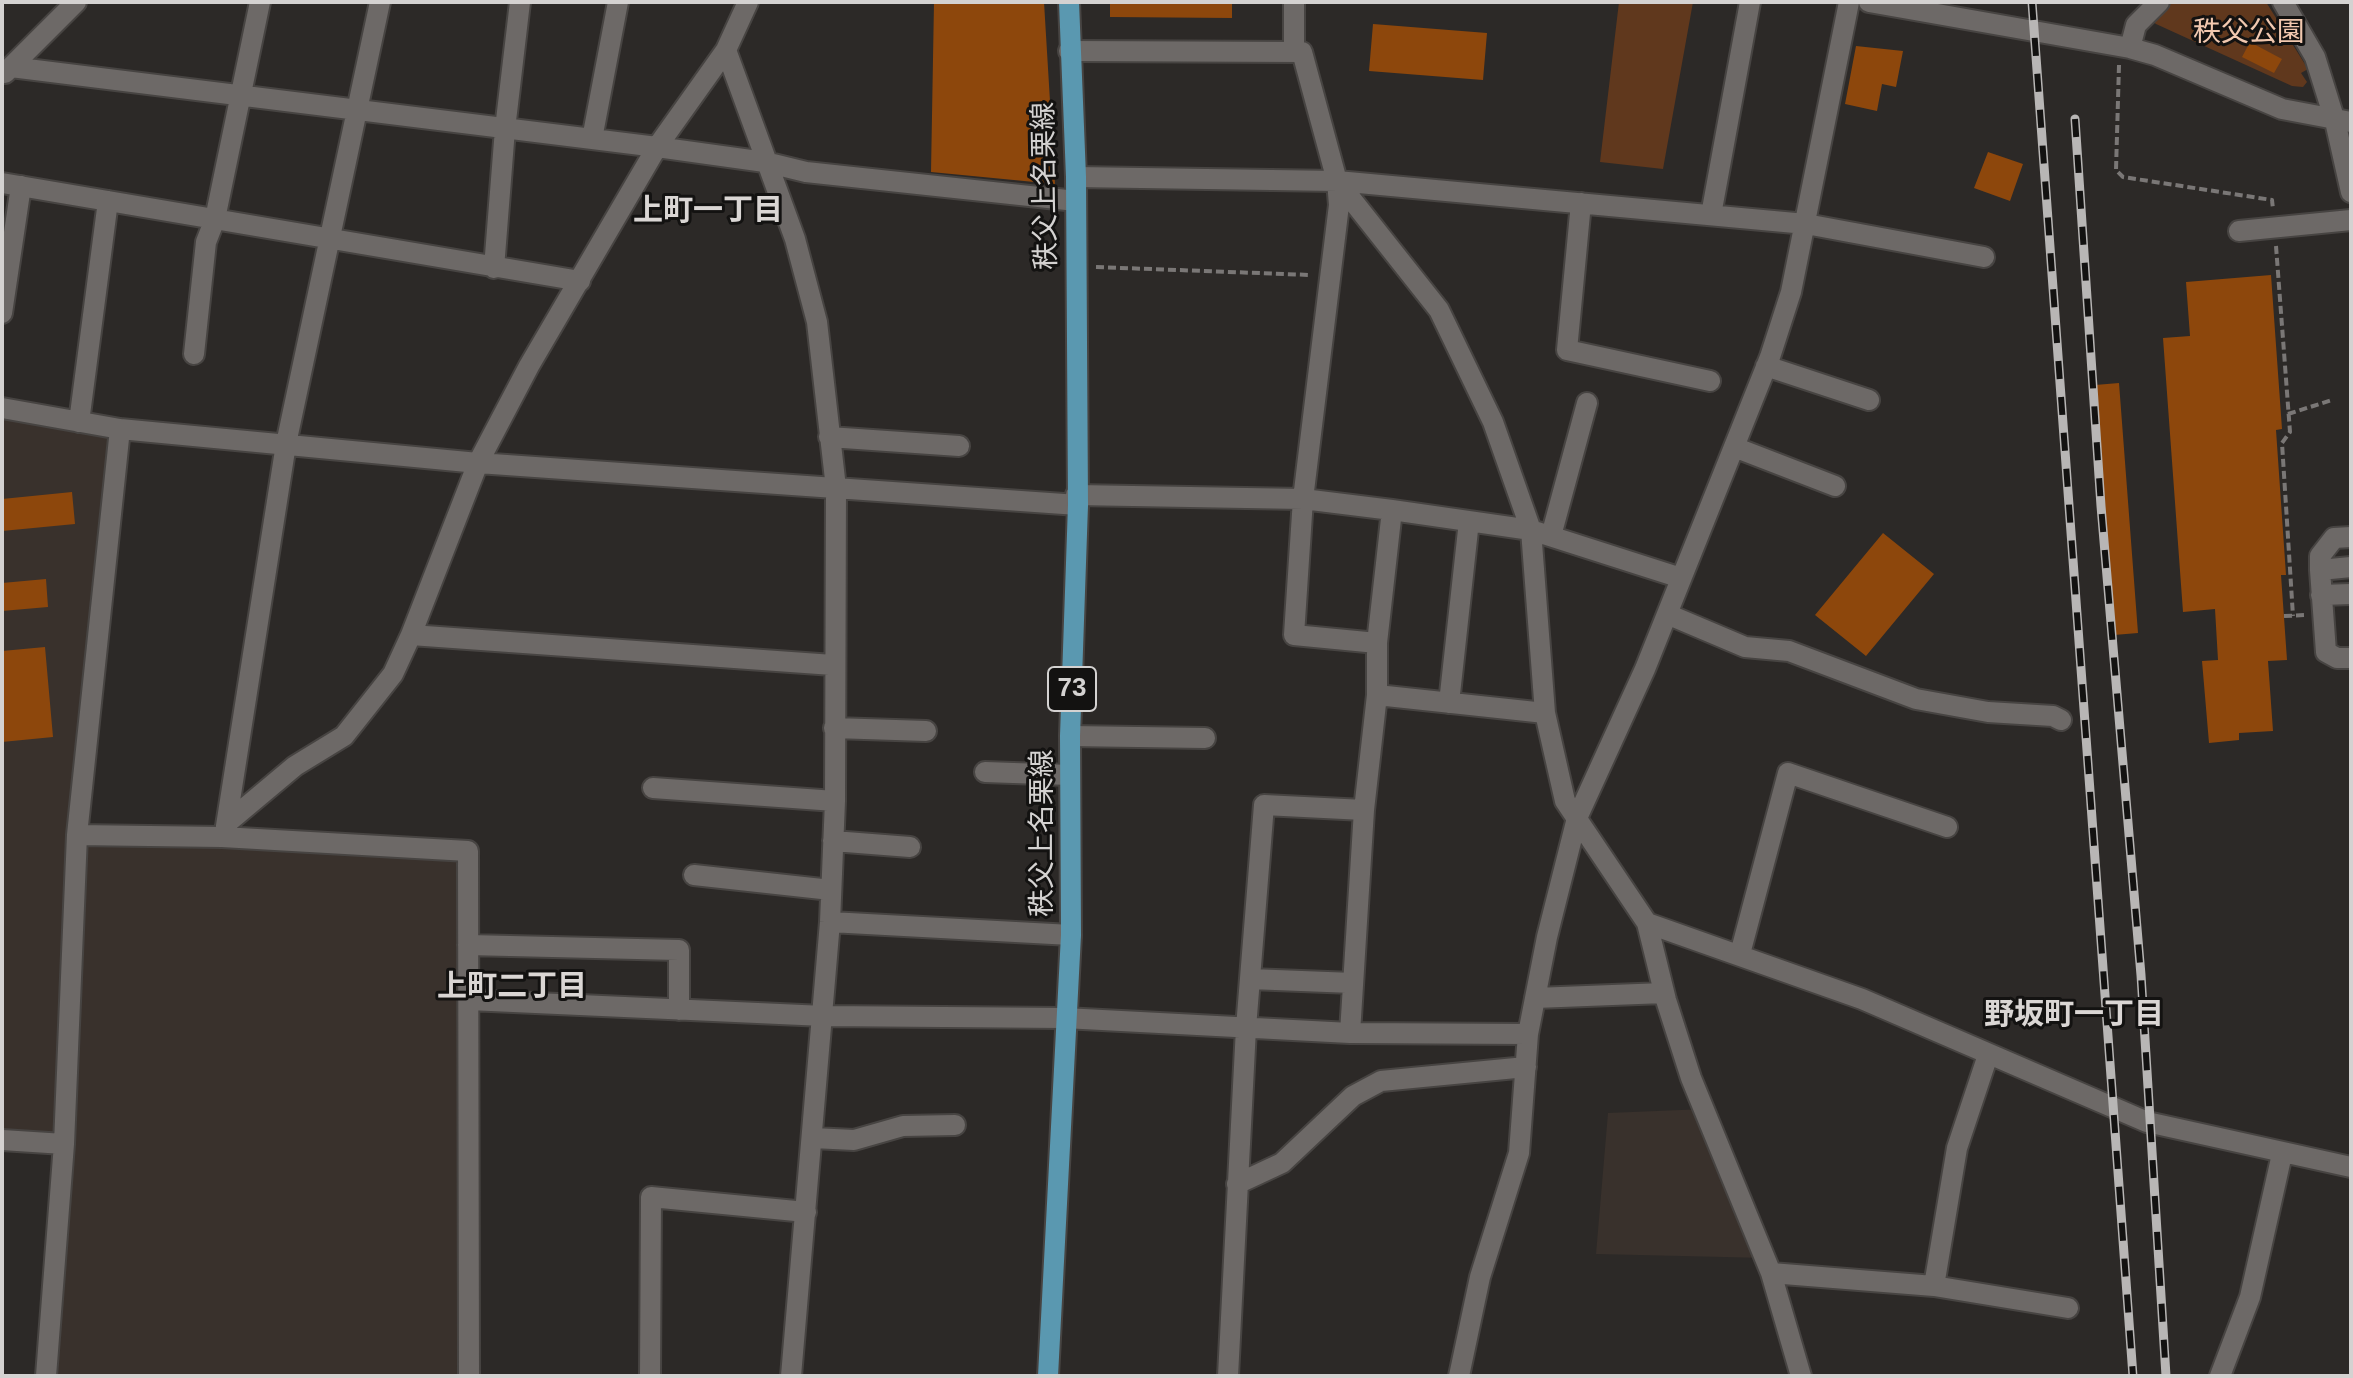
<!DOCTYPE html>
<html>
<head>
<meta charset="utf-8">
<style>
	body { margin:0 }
	#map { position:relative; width:2353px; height:1378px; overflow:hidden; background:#2c2927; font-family:Arial,sans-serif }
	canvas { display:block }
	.frame { position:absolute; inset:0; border:4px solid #d4d2d1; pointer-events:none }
</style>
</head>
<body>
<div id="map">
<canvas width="2353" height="1378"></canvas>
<div class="frame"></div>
</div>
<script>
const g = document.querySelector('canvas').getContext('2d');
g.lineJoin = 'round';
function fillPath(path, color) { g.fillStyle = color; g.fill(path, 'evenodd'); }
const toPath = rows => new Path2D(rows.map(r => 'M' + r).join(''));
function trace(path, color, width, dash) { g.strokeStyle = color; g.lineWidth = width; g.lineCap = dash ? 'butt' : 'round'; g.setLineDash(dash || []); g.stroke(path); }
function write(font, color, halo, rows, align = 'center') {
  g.font = font + ' Arial,"Noto Sans JP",sans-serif'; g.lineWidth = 6; g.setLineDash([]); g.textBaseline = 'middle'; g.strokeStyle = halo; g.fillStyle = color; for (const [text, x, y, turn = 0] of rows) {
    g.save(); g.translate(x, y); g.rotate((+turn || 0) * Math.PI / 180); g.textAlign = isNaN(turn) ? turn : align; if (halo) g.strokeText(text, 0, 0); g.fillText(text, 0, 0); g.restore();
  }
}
fillPath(toPath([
	[2,408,120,429,78,835,468,851,469,1376,46,1376,60,1144,2,1139],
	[1705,1109,1766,1258,1596,1254,1608,1113]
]), '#39312c');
fillPath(toPath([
	[1619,2,1693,2,1663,169,1600,162],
	[2164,2,2266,2,2308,69,2301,73,2307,82,2303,87,2292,86,2156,24,2149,18]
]), '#60381d');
fillPath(toPath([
	[934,2,1044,2,1055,184,931,172],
	[1110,2,1232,2,1232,18,1110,17],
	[1373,24,1487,33,1483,80,1369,71],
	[2250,42,2282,59,2274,73,2242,57],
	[1856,46,1903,51,1896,87,1882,84,1877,111,1845,104],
	[1988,152,2023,164,2010,201,1974,188],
	[2271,275,2282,429,2276,430,2286,575,2281,575,2287,660,2268,661,2273,731,2239,733,2239,740,2209,743,2202,661,2218,660,2215,609,2183,612,2163,338,2190,336,2186,282],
	[2119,383,2138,633,2114,635,2095,385],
	[72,492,75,524,2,531,2,499],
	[1883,533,1934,574,1866,656,1815,615],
	[46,579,48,607,2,611,2,583],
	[45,647,53,737,2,742,2,651]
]), '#8d470c');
const minor = toPath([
	[1869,2,2130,48,2155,55,2282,109,2351,122],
	[2283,2,2315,57,2335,121,2351,192],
	[2130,48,2136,25,2159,2],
	[726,50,795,239,817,322,836,488,835,801,830,922,791,1376],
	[1069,51,1302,52,1337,181,1339,205,1303,499,1294,635,1377,643],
	[1294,52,1294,2],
	[11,67,657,147,765,162,806,172,1076,201],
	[5,73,76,2],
	[592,139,618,2],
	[1076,177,1337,181,1806,224,1984,257],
	[1337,181,1439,310,1493,422,1531,530,1545,713,1565,801,1647,923,1666,1000,1691,1078,1771,1273,1801,1376],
	[2,183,580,281],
	[1581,203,1567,350,1710,381],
	[1711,215,1750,2],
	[2239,231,2351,220],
	[494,268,505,129,520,2],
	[2,313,21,186],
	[194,354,206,242,215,219,260,2],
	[1766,366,1869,400],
	[2,408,120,429,478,463,1078,505],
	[79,422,108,201],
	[829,437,959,446],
	[1734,447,1835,486],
	[1076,495,1303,499,1392,510,1531,530,1681,578],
	[1551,536,1587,403],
	[2351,537,2334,538,2320,556,2320,570,2326,652,2337,658,2351,658],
	[2320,570,2351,567],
	[2321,595,2351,594],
	[1667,614,1745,647,1789,651,1916,699,1988,712,2053,716,2061,720],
	[411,635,833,665],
	[1377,695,1545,713],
	[1449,703,1469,521],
	[834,728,926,731],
	[1070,736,1205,738],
	[985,772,1070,775],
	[653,788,835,801],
	[227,823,295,766,344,736,393,674,411,635,478,463,529,366,657,147,726,50,748,2],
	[226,826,286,444,380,2],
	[77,835,222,837,468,851,469,1376],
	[833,841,910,847],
	[694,875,831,890],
	[830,922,1071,935],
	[1647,923,1862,999,2147,1122,2351,1167],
	[468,945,679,950,679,1010],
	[1740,954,1788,773,1947,827],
	[1250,979,1353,983],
	[1535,998,1664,993],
	[469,1000,824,1016,1064,1018,1350,1033,1528,1034],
	[1350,1033,1364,810,1377,695,1377,643,1392,510],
	[813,1138,854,1140,903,1126,955,1125],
	[2,1140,64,1144],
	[1237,1184,1282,1163,1353,1096,1381,1081,1526,1067],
	[1771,1273,1934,1286,1957,1148,1988,1055],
	[1934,1286,2068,1308],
	[46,1376,64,1144,77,835,120,429],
	[650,1376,651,1197,806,1212],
	[1228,1376,1246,1028,1264,805,1364,810],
	[1459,1376,1480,1277,1519,1153,1528,1034,1547,937,1577,818,1645,669,1770,357,1791,292,1849,2],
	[2220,1376,2250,1297,2282,1154]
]);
const major = toPath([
	[1048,1376,1071,935,1070,736,1078,505,1076,177,1069,2]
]);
trace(minor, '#474442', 24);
trace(major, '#474442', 24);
trace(toPath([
	[2119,65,2116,170,2123,177,2272,200,2273,209],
	[2276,246,2290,432,2282,443,2293,616],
	[1096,267,1311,275],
	[2288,414,2332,400],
	[2284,616,2306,615]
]), '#7a7776', 4, [8, 4]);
trace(minor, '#6d6967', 20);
trace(major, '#5a98b0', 20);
const rail = toPath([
	[2032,2,2133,1376],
	[2075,119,2101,506,2141,975,2166,1376]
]);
trace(rail, '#b8b6b5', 9);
trace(rail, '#131211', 6, [18]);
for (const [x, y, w] of [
	[1072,689,48]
]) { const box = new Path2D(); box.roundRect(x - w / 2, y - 22, w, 44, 6); g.fillStyle = '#131211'; g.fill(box); trace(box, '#d4d2d1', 2); }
write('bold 26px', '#d4d2d1', null, [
	["73",1072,689]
]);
write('28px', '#f1c8af', '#131211', [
	["秩父公園",2249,33]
]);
write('28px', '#d4d2d1', '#131211', [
	["秩父上名栗線",1046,186,-91],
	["秩父上名栗線",1043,833,-90]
]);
write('bold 30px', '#dad6d4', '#131211', [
	["上町一丁目",708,212],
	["上町二丁目",512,988],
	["野坂町一丁目",2074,1016]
]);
</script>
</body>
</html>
